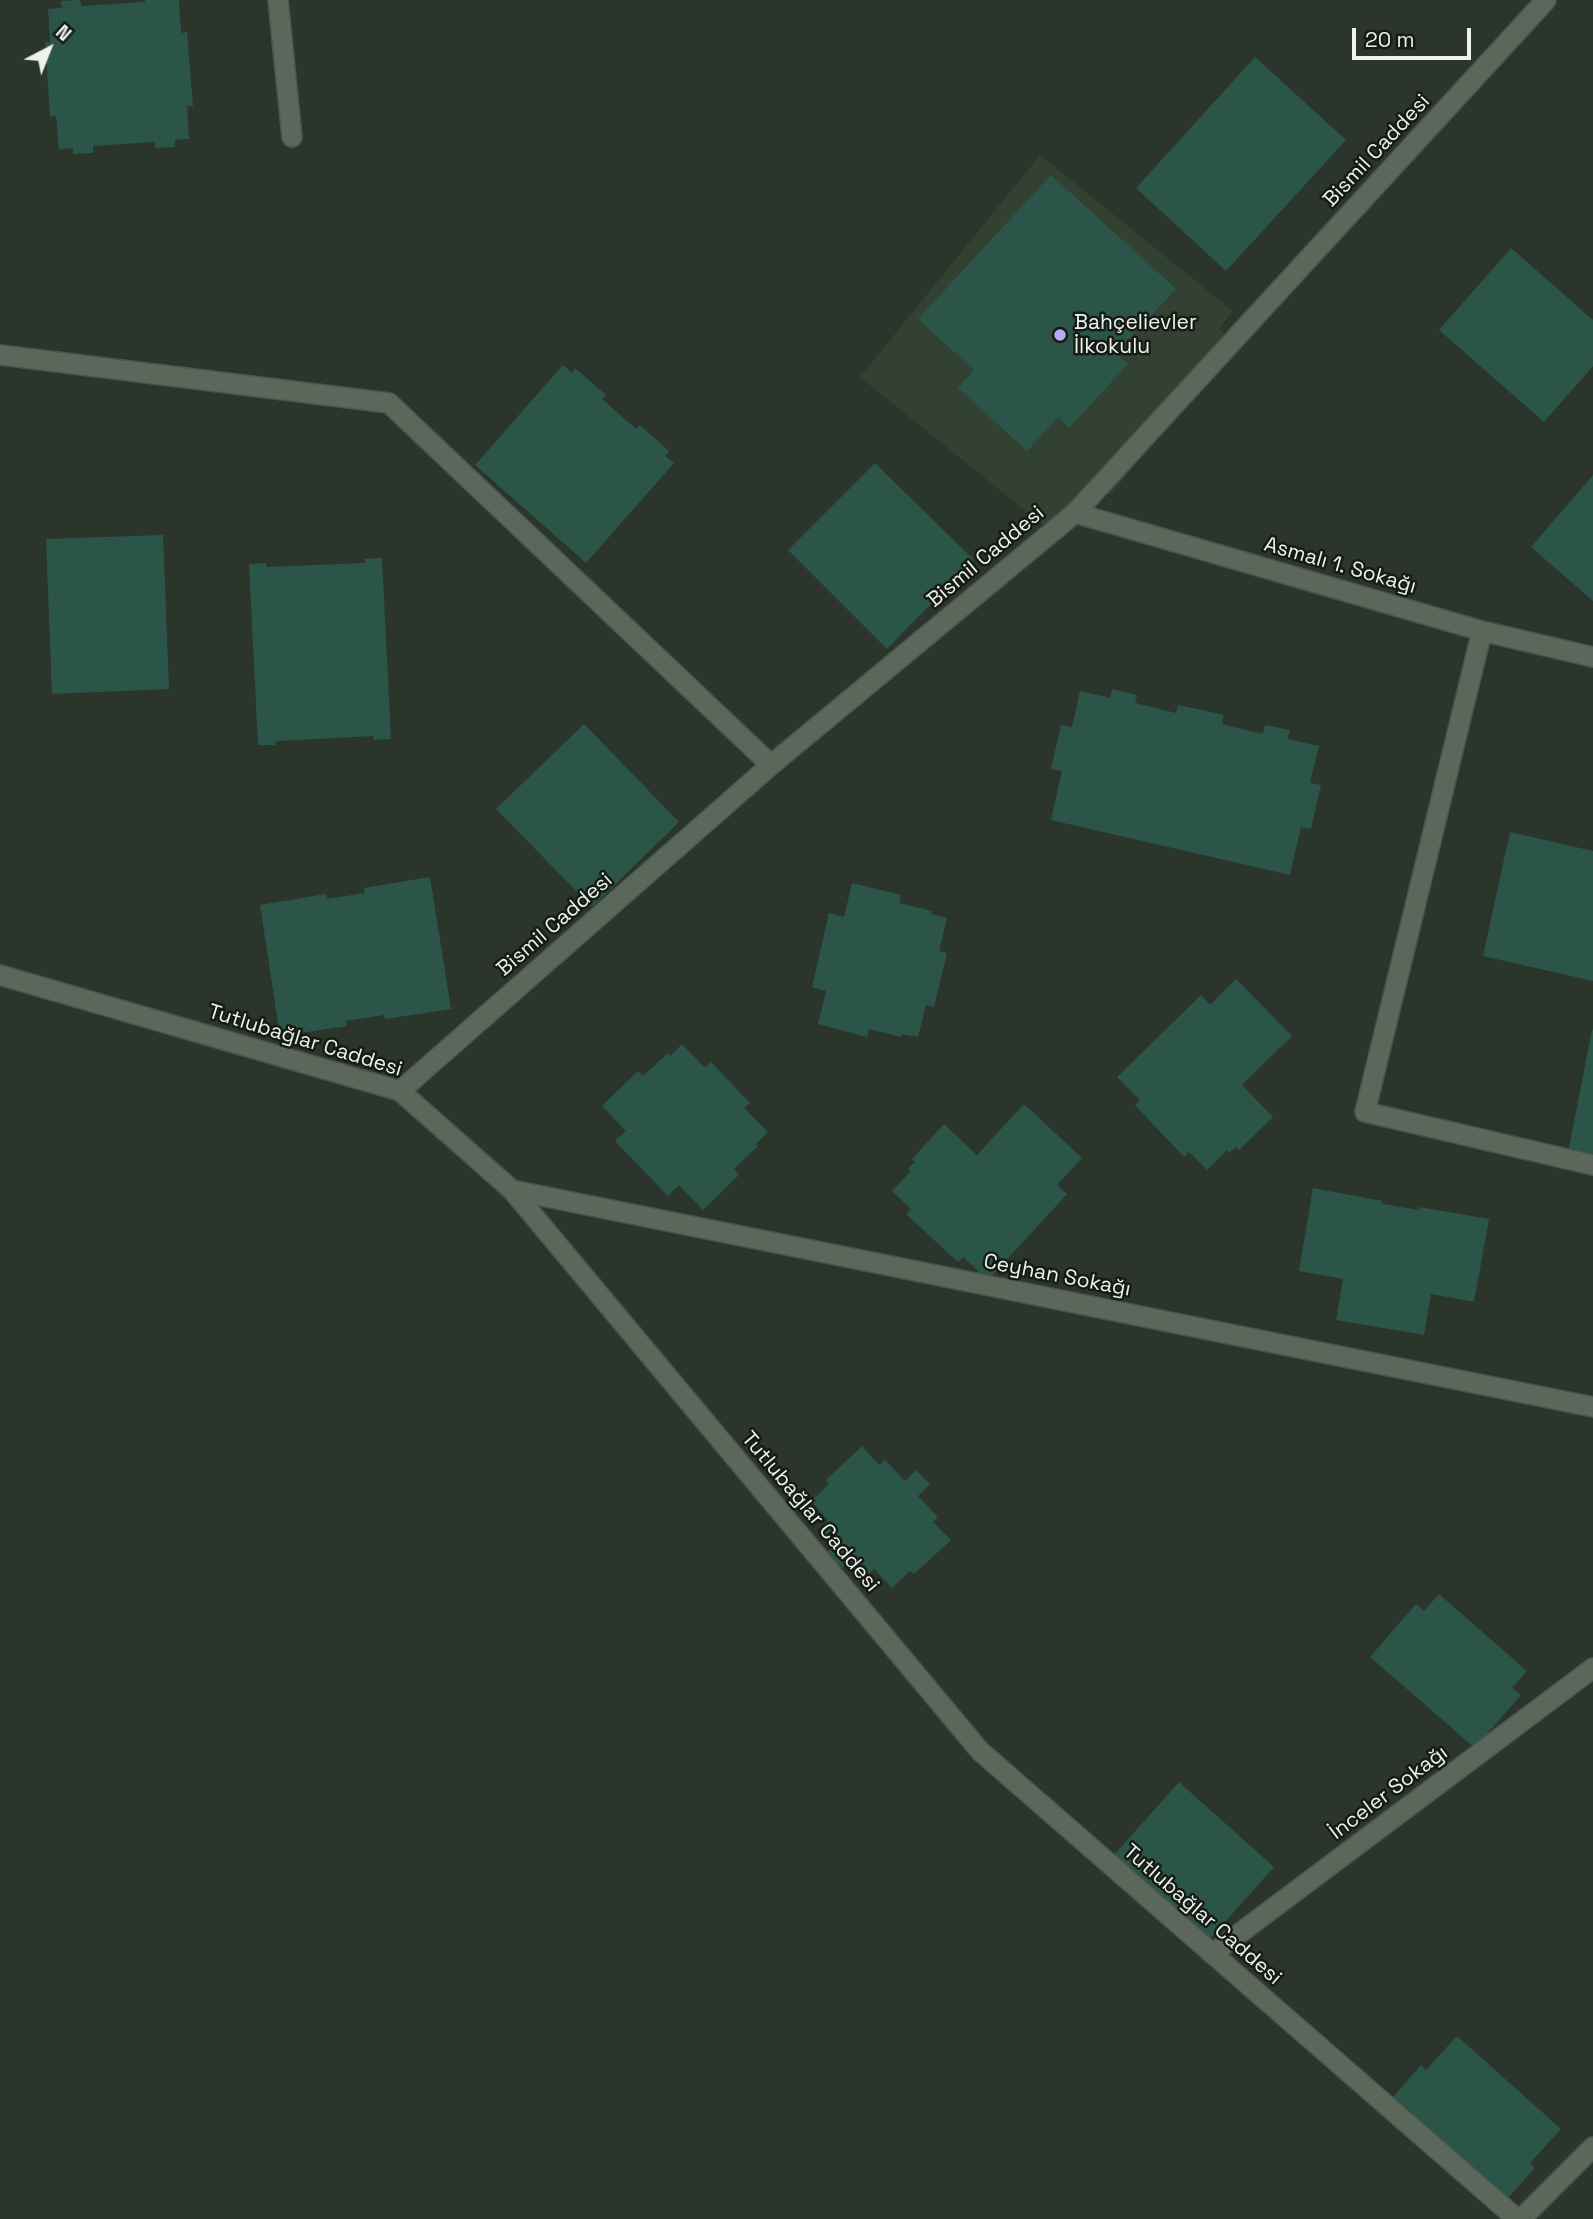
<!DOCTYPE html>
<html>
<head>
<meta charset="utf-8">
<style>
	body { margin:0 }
	#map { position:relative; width:1593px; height:2219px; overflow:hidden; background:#2b352b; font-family:"Space Grotesk",sans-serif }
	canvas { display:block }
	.north { position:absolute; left:14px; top:14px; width:70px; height:70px; -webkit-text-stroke:5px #171b16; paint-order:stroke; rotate:42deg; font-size:19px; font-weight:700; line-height:28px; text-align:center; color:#ecf2ec }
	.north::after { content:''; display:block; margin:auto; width:24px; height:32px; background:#ecf2ec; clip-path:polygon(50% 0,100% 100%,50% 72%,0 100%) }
	.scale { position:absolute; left:1352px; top:28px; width:119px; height:32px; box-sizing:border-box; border:4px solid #ecf2ec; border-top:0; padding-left:9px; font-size:21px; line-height:24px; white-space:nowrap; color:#ecf2ec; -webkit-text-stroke:5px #171b16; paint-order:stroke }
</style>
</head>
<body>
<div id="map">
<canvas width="1593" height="2219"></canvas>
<div class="north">N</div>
<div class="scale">20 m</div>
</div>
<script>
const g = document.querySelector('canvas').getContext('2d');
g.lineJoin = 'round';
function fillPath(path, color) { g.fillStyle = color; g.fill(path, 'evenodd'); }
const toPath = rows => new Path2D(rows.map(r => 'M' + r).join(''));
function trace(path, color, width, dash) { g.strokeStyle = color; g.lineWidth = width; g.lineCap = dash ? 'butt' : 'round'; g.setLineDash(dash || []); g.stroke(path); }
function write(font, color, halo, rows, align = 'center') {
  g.font = font + ' "Space Grotesk",sans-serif'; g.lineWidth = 5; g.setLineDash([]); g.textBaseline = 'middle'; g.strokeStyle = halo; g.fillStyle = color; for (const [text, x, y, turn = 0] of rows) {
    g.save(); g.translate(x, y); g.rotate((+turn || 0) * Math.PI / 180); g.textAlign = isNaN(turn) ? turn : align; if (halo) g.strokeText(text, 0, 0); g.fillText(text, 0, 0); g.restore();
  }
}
fillPath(toPath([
	[1040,155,1233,311,1219,329,1235,342,1113,492,1044,526,860,377]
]), '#324132');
fillPath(toPath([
	[80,0,82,6,145,2,145,0,179,0,181,33,187,32,193,106,187,106,189,139,175,140,175,147,155,148,155,142,93,146,93,153,73,154,73,148,59,149,56,116,50,116,45,42,50,42,48,9,62,8,61,1],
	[1255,57,1346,140,1226,271,1136,188],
	[1051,175,1176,289,1116,353,1128,364,1069,428,1058,417,1027,451,958,388,974,370,918,319],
	[1511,248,1593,320,1593,366,1544,422,1439,330],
	[563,365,572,373,575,368,606,395,602,399,636,429,640,425,669,451,665,456,674,463,586,563,475,465],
	[875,463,974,560,887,649,788,550],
	[1593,475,1593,601,1531,547],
	[163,535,169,689,52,694,46,539],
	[382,558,391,739,374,740,374,736,276,741,275,745,258,745,249,564,266,563,266,567,365,563,365,559],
	[1112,689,1137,695,1135,703,1176,713,1178,705,1224,715,1222,724,1263,734,1265,725,1290,730,1288,739,1319,746,1310,783,1321,785,1311,829,1301,827,1290,875,1051,820,1062,771,1051,769,1061,725,1072,727,1080,691,1110,698],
	[584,724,679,822,592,907,496,809],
	[1510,832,1593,851,1593,981,1483,956],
	[430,877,451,1009,385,1019,384,1015,346,1021,347,1026,280,1036,260,905,326,894,327,899,365,893,364,888],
	[852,883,901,895,899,903,932,911,931,914,947,918,939,951,947,953,934,1007,926,1005,918,1037,902,1034,901,1037,869,1029,867,1037,818,1024,826,991,812,987,829,913,844,917],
	[1236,979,1292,1036,1242,1085,1273,1117,1239,1150,1236,1147,1229,1153,1227,1150,1207,1170,1189,1152,1184,1157,1135,1105,1140,1100,1117,1077,1201,995,1210,1005],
	[1592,1030,1593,1030,1593,1158,1568,1153],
	[682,1044,705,1068,711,1062,750,1103,744,1108,768,1132,756,1144,758,1146,734,1169,739,1175,703,1210,679,1185,668,1196,615,1141,626,1131,602,1106,638,1071,643,1076,668,1053,670,1056],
	[1024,1104,1082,1158,1057,1185,1067,1194,988,1280,963,1257,958,1262,906,1214,911,1209,892,1191,911,1171,908,1168,915,1162,912,1159,944,1124,977,1155],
	[1313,1188,1382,1201,1382,1204,1419,1210,1419,1207,1489,1219,1474,1302,1431,1294,1424,1335,1336,1320,1343,1279,1299,1271],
	[862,1446,879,1465,885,1460,905,1481,916,1470,930,1484,918,1496,938,1517,933,1522,951,1540,914,1574,910,1571,892,1588,874,1569,866,1577,850,1560,842,1568,826,1553,836,1544,820,1528,828,1520,811,1501,829,1484,826,1480],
	[1439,1594,1527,1671,1512,1688,1521,1695,1475,1748,1370,1657,1416,1604,1424,1611],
	[1179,1782,1274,1867,1208,1941,1113,1856],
	[1457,2036,1561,2129,1530,2163,1535,2168,1506,2200,1393,2097,1421,2065,1426,2070]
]), '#2c554a');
const minor = toPath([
	[278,0,292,137],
	[0,355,389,403,771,765],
	[1075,513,1482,631,1593,657],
	[1482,631,1365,1112,1593,1165],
	[0,975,400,1091,512,1190,980,1751,1517,2219],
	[400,1091,771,765,1075,513,1546,0],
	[512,1190,1593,1407],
	[1212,1954,1593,1668],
	[1521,2219,1593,2147]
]);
trace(minor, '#4b544b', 22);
trace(minor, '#5c675c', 19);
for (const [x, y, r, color] of [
	[1060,335,7,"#bbaaf6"]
]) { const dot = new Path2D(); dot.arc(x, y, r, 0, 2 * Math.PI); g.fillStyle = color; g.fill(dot); trace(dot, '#171b16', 2.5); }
write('21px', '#ecf2ec', '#171b16', [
	["Bismil Caddesi",1377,151,-47],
	["Bismil Caddesi",986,557,-40],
	["Asmalı 1. Sokağı",1340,566,16],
	["Bismil Caddesi",555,925,-41],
	["Tutlubağlar Caddesi",305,1041,17],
	["Ceyhan Sokağı",1057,1276,11],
	["Tutlubağlar Caddesi",810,1512,50],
	["İnceler Sokağı",1389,1793,-37],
	["Tutlubağlar Caddesi",1202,1915,41]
]);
write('21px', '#ecf2ec', '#171b16', [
	["Bahçelievler",1074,323],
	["İlkokulu",1074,347]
], 'left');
</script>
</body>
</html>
